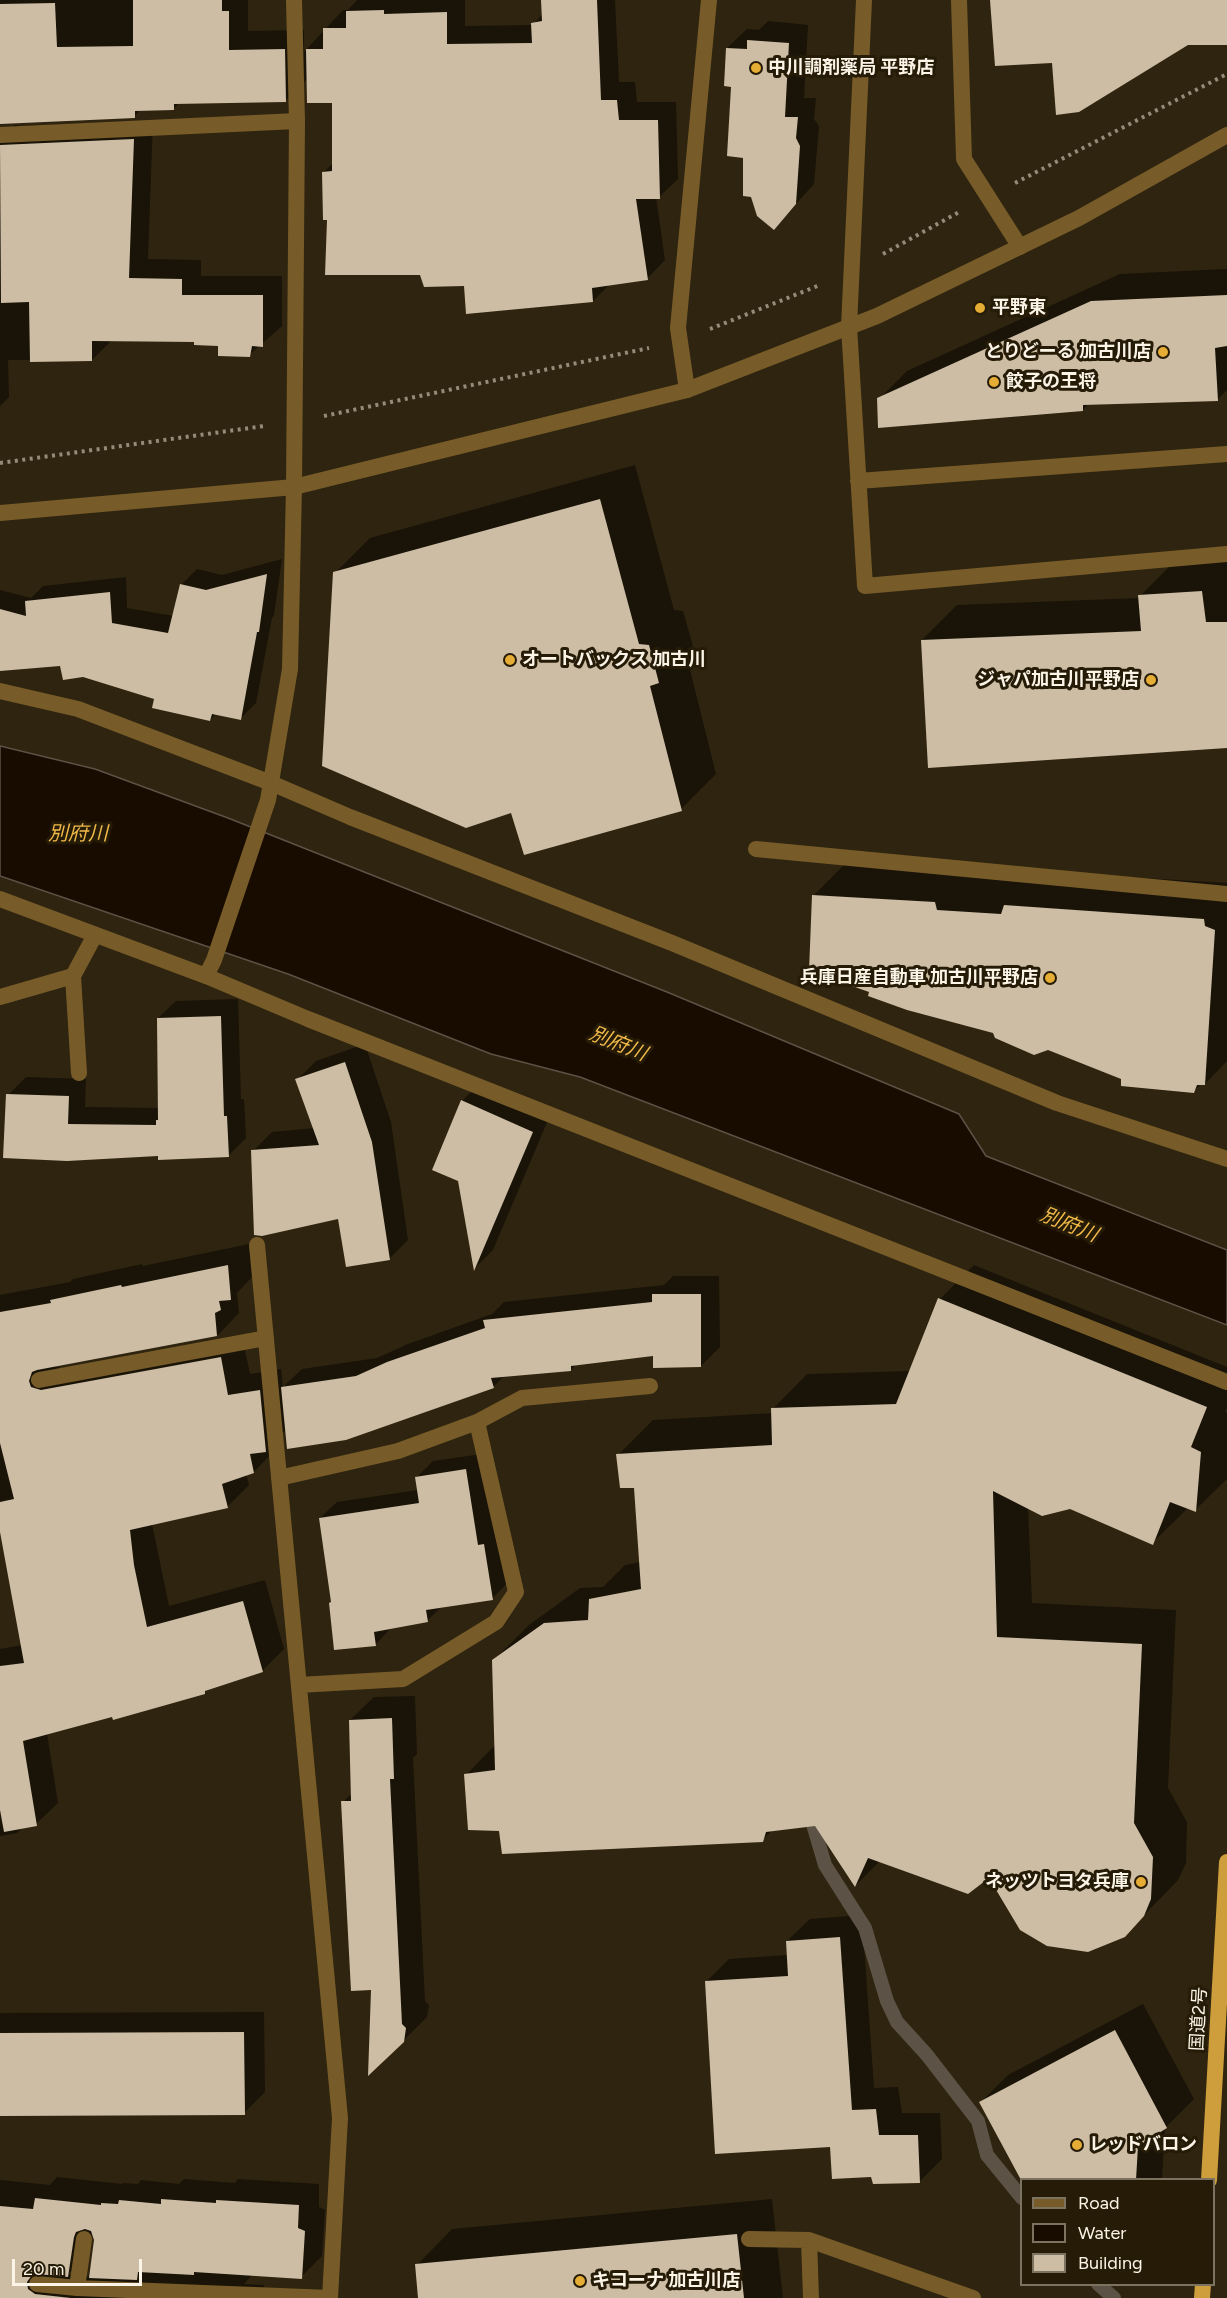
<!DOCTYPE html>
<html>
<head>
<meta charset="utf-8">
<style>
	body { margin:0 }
	#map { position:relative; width:1227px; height:2298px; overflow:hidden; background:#2f240f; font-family:Figtree,sans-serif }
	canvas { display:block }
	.legend { position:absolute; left:1020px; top:2178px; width:195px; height:108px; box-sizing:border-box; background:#251b06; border:2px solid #7b7260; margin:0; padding:8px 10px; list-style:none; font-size:18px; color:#fbf4e7 }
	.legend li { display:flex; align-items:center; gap:12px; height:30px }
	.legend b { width:30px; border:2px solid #7b7260 }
	.scale { position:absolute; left:12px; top:2259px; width:130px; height:27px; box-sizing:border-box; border:3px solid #fbf4e7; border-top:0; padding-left:8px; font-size:18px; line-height:21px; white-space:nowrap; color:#fbf4e7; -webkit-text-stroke:4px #251b06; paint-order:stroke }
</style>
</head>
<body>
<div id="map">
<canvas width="1227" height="2298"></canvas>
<ul class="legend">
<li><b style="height:8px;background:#775c29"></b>Road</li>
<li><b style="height:16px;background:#180c00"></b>Water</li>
<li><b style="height:16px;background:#ccbda4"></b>Building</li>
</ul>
<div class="scale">20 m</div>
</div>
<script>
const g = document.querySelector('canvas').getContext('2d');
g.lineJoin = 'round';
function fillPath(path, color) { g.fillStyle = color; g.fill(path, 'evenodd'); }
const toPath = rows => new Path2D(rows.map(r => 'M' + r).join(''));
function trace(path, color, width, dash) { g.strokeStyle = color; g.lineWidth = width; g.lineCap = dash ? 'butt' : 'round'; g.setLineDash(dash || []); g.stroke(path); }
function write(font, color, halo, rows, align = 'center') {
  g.font = font + ' Figtree,"Noto Sans JP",sans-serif'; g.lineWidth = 6; g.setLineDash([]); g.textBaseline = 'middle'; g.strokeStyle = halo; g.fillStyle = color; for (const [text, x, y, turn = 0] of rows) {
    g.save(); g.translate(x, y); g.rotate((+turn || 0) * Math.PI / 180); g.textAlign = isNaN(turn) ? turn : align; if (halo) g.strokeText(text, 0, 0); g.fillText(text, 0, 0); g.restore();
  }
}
const water = toPath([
	[0,746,95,769,228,818,667,992,959,1114,986,1156,1227,1250,1227,1325,580,1077,491,1054,288,974,0,876,0,746]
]);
fillPath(water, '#180c00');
trace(water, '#5c5245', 1.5);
fillPath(toPath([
	[0,0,248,0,248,31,304,30,304,52,343,10,348,10,357,0,465,0,465,26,533,25,543,13,543,0,615,0,619,82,635,82,637,102,676,102,678,179,659,197,656,197,665,260,647,279,610,284,593,301,466,284,421,273,329,218,323,173,333,163,334,102,308,78,285,101,179,103,173,109,141,109,134,117,0,123],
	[768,21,808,25,804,98,816,98,814,119,819,126,814,184,774,228,745,156,727,48,747,29,759,30],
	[153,120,148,259,201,260,201,276,282,276,282,326,249,355,219,344,196,341,112,340,92,360,8,360,9,397,0,406,0,138,15,125,21,126],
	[1227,269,1227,390,1217,400,1089,403,1083,410,879,399,907,371,1120,274],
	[635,465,674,610,683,611,693,646,686,654,716,774,681,809,512,811,335,573,370,538],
	[1227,557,1227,747,922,640,957,605,1140,598,1140,596,1175,561],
	[282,559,274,615,272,618,256,703,240,719,216,714,210,720,61,664,0,664,0,590,31,598,43,586,126,577,127,608,174,616,181,585,197,569,222,575],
	[849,860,1227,883,1227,1061,1205,1084,1201,1084,1194,1091,1123,1078,1048,1049,870,991,814,895],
	[238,999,241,1099,244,1099,246,1138,228,1156,159,1154,67,1159,8,1095,26,1077,86,1079,85,1107,160,1108,158,1018,176,1001],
	[365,1044,391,1122,408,1240,389,1259,253,1151,272,1132,315,1128,297,1080,316,1061],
	[481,1082,551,1113,493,1250,475,1268,459,1180,462,1101],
	[249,1244,252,1277,237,1293,239,1313,218,1335,52,1365,63,1369,242,1336,250,1374,281,1369,283,1387,302,1369,377,1358,408,1344,492,1314,504,1302,664,1285,673,1276,719,1276,720,1347,701,1366,654,1355,576,1364,571,1370,504,1376,493,1387,287,1429,273,1442,275,1450,254,1472,246,1474,249,1485,227,1507,152,1524,169,1606,265,1580,284,1649,262,1671,209,1688,205,1692,47,1733,58,1803,36,1824,23,1827,17,1833,0,1836,0,1649,22,1645,0,1526,0,1295,70,1282,73,1279,142,1264,143,1266],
	[974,1265,1227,1367,1227,1407,1225,1412,1227,1413,1227,1479,1195,1510,1188,1508,1152,1543,1071,1507,1028,1508,1032,1603,1176,1610,1168,1788,1187,1822,1186,1863,1178,1880,1124,1936,989,1876,880,1861,856,1885,815,1824,773,1830,762,1840,501,1829,466,1775,496,1744,494,1660,529,1625,580,1588,603,1587,625,1565,641,1562,636,1487,618,1455,653,1420,773,1413,773,1409,807,1374,911,1371,940,1299],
	[482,1454,508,1582,492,1599,442,1606,427,1621,391,1628,375,1645,332,1602,320,1518,337,1502,418,1490,416,1478,433,1461],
	[415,1696,417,1754,413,1758,425,2001,429,2005,427,2017,403,2041,372,1989,343,1802,353,1792,350,1720,374,1697],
	[862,1915,874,2088,898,2087,902,2113,940,2113,942,2159,919,2182,872,2176,831,2145,706,1982,729,1959,788,1955,787,1941,810,1919],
	[1143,2004,1194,2099,1165,2128,1162,2180,1023,2180,980,2103,1008,2075],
	[264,2012,265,2092,244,2113,0,2114,0,2013],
	[57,2177,122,2184,123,2183,138,2184,141,2180,179,2184,184,2179,235,2183,238,2179,319,2184,319,2207,325,2210,322,2256,301,2277,253,2274,244,2284,264,2285,262,2298,0,2298,0,2180,50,2185],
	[92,2232,95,2235,91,2277,68,2274,89,2254],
	[772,2199,783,2298,420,2298,417,2265,452,2229]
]), '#0007');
trace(toPath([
	[804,1810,812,1821,825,1865,865,1928,887,2001,897,2022,927,2055,978,2121,987,2155,1022,2198],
	[1098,2284,1114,2298]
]), '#5c5245', 14);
fillPath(toPath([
	[133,0,222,0,222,11,229,11,229,50,285,49,286,102,174,104,174,110,135,111,135,118,0,124,0,4,55,3,57,47,133,46],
	[541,0,597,0,601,100,617,100,619,120,658,120,660,199,636,199,648,280,592,288,593,302,466,314,464,286,424,287,420,275,325,275,327,220,323,220,322,172,332,171,332,103,307,103,306,49,323,49,323,28,346,28,346,11,384,10,384,14,447,12,447,44,532,43,531,23,542,21],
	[990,0,1227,0,1227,45,1188,45,1079,112,1056,115,1052,63,995,66],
	[747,40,789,43,785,117,798,117,796,138,800,146,796,204,774,230,757,216,751,197,743,196,743,158,727,156,731,87,724,86,726,48,747,49],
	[134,139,129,278,182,279,182,295,263,295,263,347,252,346,250,357,218,356,218,346,194,345,194,342,92,341,92,361,30,362,29,302,1,303,0,145],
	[1227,295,1227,346,1215,348,1218,401,1083,405,1083,411,878,428,877,398,1091,301],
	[600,499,639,644,649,645,659,683,650,686,682,811,524,855,511,813,466,828,322,766,333,572],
	[267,574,259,632,257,632,241,720,212,714,210,721,152,708,154,699,83,677,63,680,60,666,0,671,0,609,26,616,25,601,110,592,112,623,168,633,180,584,206,590],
	[1202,591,1206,622,1227,622,1227,748,928,768,921,640,1141,631,1138,595],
	[812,895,935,902,937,910,1001,914,1004,905,1204,919,1205,926,1215,930,1205,1085,1197,1085,1194,1093,1121,1086,1121,1079,1048,1050,1034,1055,995,1038,993,1033,907,1010,868,996,869,992,809,971],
	[221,1016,224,1116,227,1116,229,1157,158,1160,158,1156,67,1161,3,1158,6,1094,69,1096,68,1124,156,1125,156,1120,158,1120,157,1018],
	[345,1062,372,1142,390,1260,346,1267,338,1219,262,1236,254,1235,251,1150,319,1145,295,1079],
	[461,1100,533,1132,474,1271,458,1181,432,1170],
	[228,1265,231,1300,219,1301,221,1310,215,1313,217,1336,37,1370,32,1372,29,1381,31,1387,41,1390,221,1357,228,1395,260,1390,266,1452,250,1454,254,1473,222,1484,228,1508,130,1530,134,1565,147,1627,243,1601,263,1672,205,1691,205,1694,113,1720,112,1717,23,1741,37,1826,4,1832,0,1810,0,1666,24,1663,0,1532,0,1502,14,1499,0,1443,0,1312,51,1303,50,1300,121,1285,122,1287],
	[652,1294,701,1294,701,1367,653,1368,653,1356,571,1366,571,1371,491,1378,494,1388,346,1440,287,1449,281,1387,356,1376,387,1362,485,1328,483,1320,652,1302],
	[938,1298,1207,1407,1191,1447,1201,1452,1196,1512,1170,1502,1153,1545,1070,1509,1042,1516,993,1491,997,1637,1142,1644,1134,1823,1153,1857,1151,1899,1144,1916,1125,1937,1088,1952,1047,1946,1020,1930,989,1878,968,1894,868,1858,855,1887,815,1826,766,1832,763,1842,502,1854,499,1831,468,1830,464,1774,495,1770,492,1660,544,1623,588,1620,589,1599,641,1589,634,1488,620,1488,616,1454,772,1445,771,1408,896,1404],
	[466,1469,478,1545,484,1544,493,1600,426,1610,428,1622,374,1632,376,1646,334,1650,329,1603,331,1602,319,1518,419,1503,415,1477],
	[392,1718,394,1779,390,1779,402,2024,406,2028,404,2042,368,2076,371,1990,351,1991,341,1801,351,1801,349,1720],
	[840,1937,852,2110,876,2109,879,2135,918,2135,920,2183,873,2184,871,2177,832,2179,830,2147,715,2154,705,1981,788,1976,786,1941],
	[1115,2030,1167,2128,1138,2146,1136,2180,1021,2180,979,2102],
	[244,2032,245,2115,0,2116,0,2033],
	[35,2198,101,2205,101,2203,118,2204,119,2200,161,2204,161,2199,216,2203,216,2200,299,2205,298,2228,305,2231,302,2279,194,2272,194,2275,138,2272,137,2280,89,2278,94,2240,91,2231,85,2229,76,2232,74,2237,68,2277,37,2274,32,2275,27,2282,28,2289,35,2294,71,2298,0,2298,0,2206,33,2209],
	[737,2234,744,2298,418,2298,415,2264]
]), '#ccbda4');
trace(toPath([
	[1015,183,1227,74],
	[883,254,961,211],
	[710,329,820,285],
	[324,416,649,348],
	[0,463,264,426]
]), '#948b7a', 4, [3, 4.5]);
trace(toPath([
	[864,0,849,327,865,586,1227,554],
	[959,0,964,159,1020,247],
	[858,481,1227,454],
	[756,849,1227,894],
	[0,997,73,976],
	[79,1073,73,976,95,935],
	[749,2239,809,2240,811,2298],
	[809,2240,973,2298]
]), '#775c29', 16);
trace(toPath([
	[0,135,297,121],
	[687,390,678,328,709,0],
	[0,691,78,709,271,783,350,817,672,943,1057,1103,1227,1159],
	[0,899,206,976,308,1019,1227,1382],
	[206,976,214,960,268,800,290,669,294,487],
	[39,1380,266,1338],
	[279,1478,398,1451,477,1422,522,1398,650,1386],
	[299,1685,403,1679,496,1622,516,1592,477,1422],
	[37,2284,77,2288,330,2298,340,2118,257,1245],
	[77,2288,84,2239]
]), '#775c29', 16);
trace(toPath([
	[294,487,297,121,294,0],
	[0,513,294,487,687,390,877,316,1079,218,1227,135]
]), '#775c29', 16);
trace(toPath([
	[1209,2180,1227,1862],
	[1202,2298,1203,2284]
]), '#ce9e3c', 16);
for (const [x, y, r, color] of [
	[756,68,6,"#e5ad35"],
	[980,308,6,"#e5ad35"],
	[1163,352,6,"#e5ad35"],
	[994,382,6,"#e5ad35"],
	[510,660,6,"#e5ad35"],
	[1151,680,6,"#e5ad35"],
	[1050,978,6,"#e5ad35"],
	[1141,1882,6,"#e5ad35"],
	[1077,2145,6,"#e5ad35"],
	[580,2281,6,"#e5ad35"]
]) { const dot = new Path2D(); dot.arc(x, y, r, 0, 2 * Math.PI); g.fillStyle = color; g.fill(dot); trace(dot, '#251b06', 2); }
write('bold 18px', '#fbf4e7', '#251b06', [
	["中川調剤薬局 平野店",768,68],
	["平野東",992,308],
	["とりどーる 加古川店",1151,352,"right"],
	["餃子の王将",1006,382],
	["オートバックス 加古川",522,660],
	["ジャパ加古川平野店",1139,680,"right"],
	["兵庫日産自動車 加古川平野店",1038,978,"right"],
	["ネッツトヨタ兵庫",1129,1882,"right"],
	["レッドバロン",1089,2145],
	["キコーナ 加古川店",592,2281]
], 'left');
write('18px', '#fbf4e7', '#251b06', [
	["国道2号",1199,2019,-87]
]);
write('italic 20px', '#f1b949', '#251b06', [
	["別府川",78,834],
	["別府川",618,1044,22],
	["別府川",1069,1225,22]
]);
</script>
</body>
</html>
